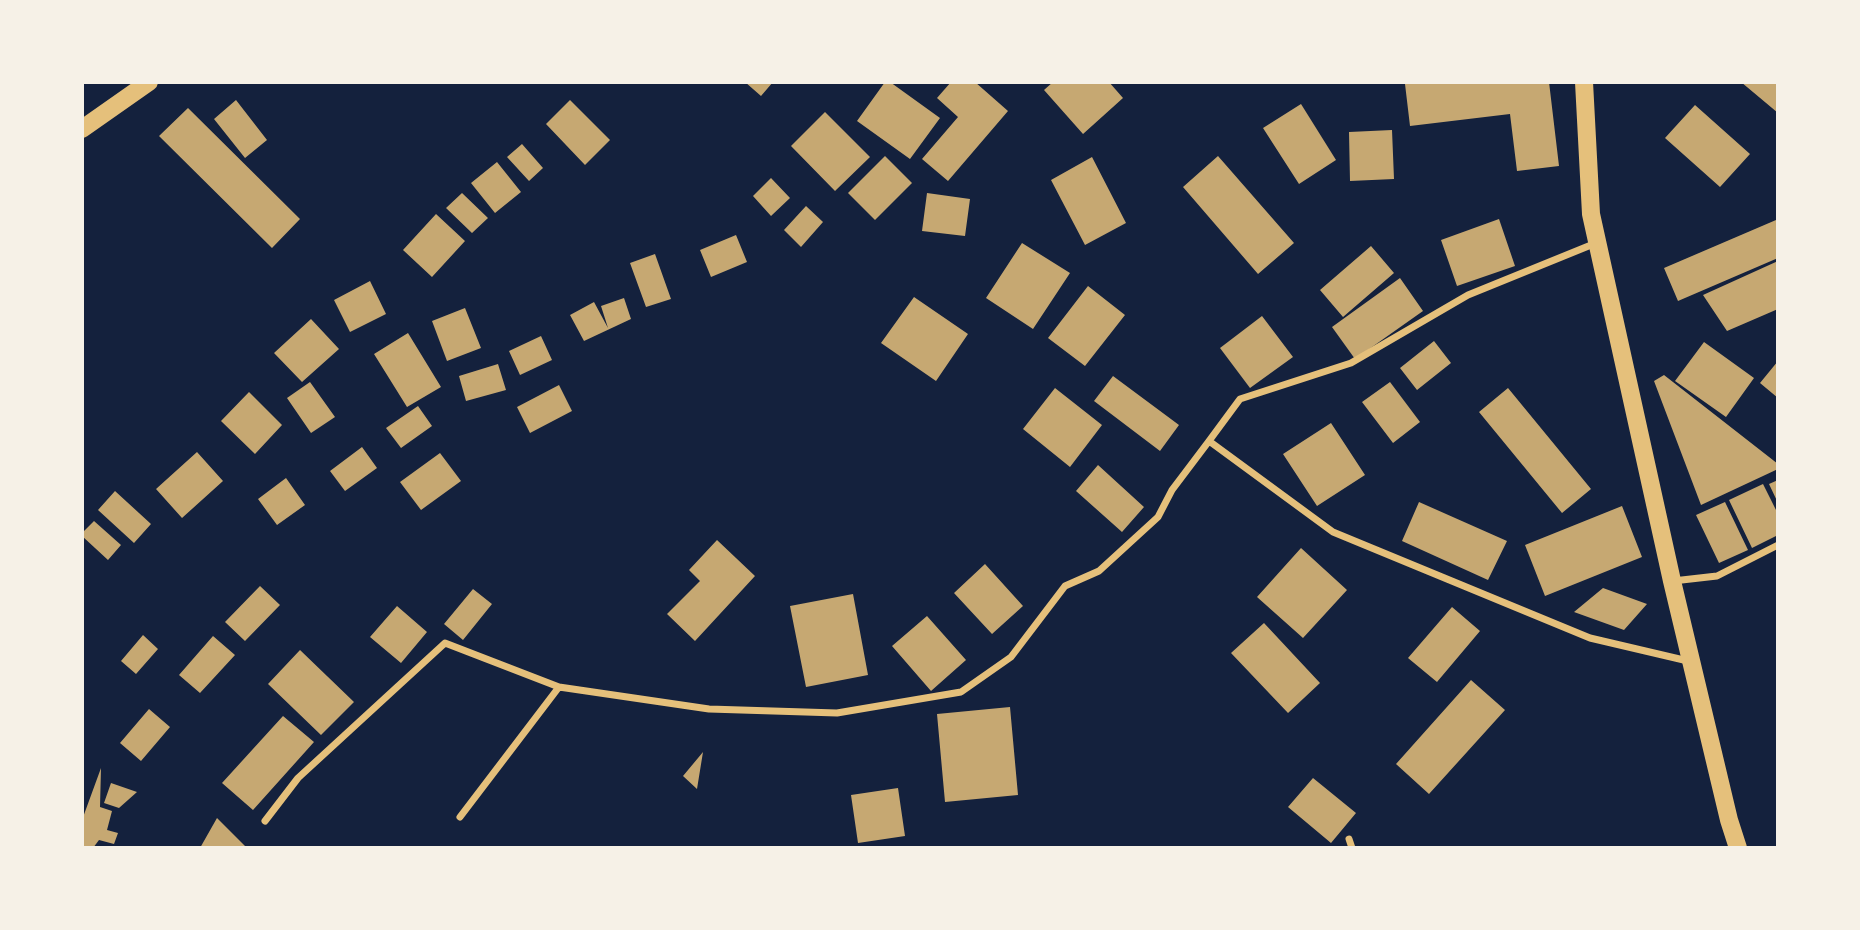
<!DOCTYPE html>
<html>
<head>
<meta charset="utf-8">
<style>
	body { margin:0 }
	#map { position:relative; width:1860px; height:930px; overflow:hidden; background:#14213d; font-family:Raleway,sans-serif }
	canvas { display:block }
	.frame { position:absolute; inset:0; border:84px solid #f6f1e7; pointer-events:none }
</style>
</head>
<body>
<div id="map">
<canvas width="1860" height="930"></canvas>
<div class="frame"></div>
</div>
<script>
const g = document.querySelector('canvas').getContext('2d');
g.lineJoin = 'round';
function fillPath(path, color) { g.fillStyle = color; g.fill(path, 'evenodd'); }
const toPath = rows => new Path2D(rows.map(r => 'M' + r).join(''));
function trace(path, color, width, dash) { g.strokeStyle = color; g.lineWidth = width; g.lineCap = dash ? 'butt' : 'round'; g.setLineDash(dash || []); g.stroke(path); }
fillPath(toPath([
	[745,82,773,82,761,96],
	[885,82,890,82,940,118,910,159,857,121],
	[951,82,975,82,1008,111,948,181,922,159,958,117,937,98],
	[1053,82,1109,82,1123,98,1083,134,1044,90],
	[1418,82,1549,82,1559,166,1517,171,1510,114,1410,126,1405,84],
	[1741,82,1778,82,1778,113],
	[236,100,267,140,245,158,214,119],
	[570,100,610,140,585,165,546,124],
	[1301,104,1336,160,1299,184,1263,128],
	[1695,105,1750,154,1720,187,1665,138],
	[188,108,300,219,272,248,159,136],
	[825,112,870,157,835,191,791,146],
	[1392,130,1394,179,1350,181,1349,132],
	[522,144,543,168,529,181,507,157],
	[885,156,912,183,875,220,848,193],
	[1218,156,1294,243,1258,274,1183,187],
	[1092,157,1126,223,1085,245,1051,180],
	[497,162,521,192,495,213,471,183],
	[771,178,790,198,771,216,753,196],
	[462,193,488,218,472,233,446,208],
	[927,193,970,199,965,236,922,231],
	[806,206,823,222,801,247,784,230],
	[436,214,465,241,432,277,403,250],
	[1499,219,1515,266,1457,286,1441,240],
	[1776,220,1778,225,1778,258,1678,301,1664,268],
	[736,235,747,262,711,277,700,250],
	[1022,243,1070,273,1033,329,986,298],
	[1371,246,1394,273,1343,317,1320,290],
	[655,254,671,299,646,307,630,263],
	[1778,261,1778,309,1727,331,1703,295],
	[1400,278,1423,311,1355,359,1332,327],
	[370,281,386,314,350,332,334,300],
	[1088,286,1125,315,1085,366,1048,338],
	[914,297,968,334,936,381,881,343],
	[624,298,631,319,584,341,570,315,594,302,608,328,601,306],
	[465,308,481,348,447,361,432,321],
	[1262,316,1293,357,1250,388,1220,348],
	[311,319,339,349,302,382,274,353],
	[408,333,441,387,407,407,374,354],
	[541,336,552,360,520,375,509,351],
	[1434,341,1451,363,1417,390,1400,368],
	[1704,342,1754,378,1726,417,1675,381],
	[1778,361,1778,398,1760,383],
	[498,364,506,390,466,401,459,376],
	[1664,375,1778,464,1778,469,1701,505,1654,381],
	[1113,376,1179,425,1160,451,1094,401],
	[310,382,335,417,311,433,287,398],
	[1390,382,1420,422,1393,443,1362,402],
	[559,385,572,411,530,433,517,407],
	[1055,388,1102,425,1070,467,1023,429],
	[1508,388,1591,489,1562,513,1479,412],
	[249,392,282,425,255,454,221,421],
	[418,406,432,426,401,448,386,428],
	[1331,423,1365,475,1317,506,1283,454],
	[362,447,377,468,345,491,330,471],
	[197,452,223,481,182,518,156,489],
	[440,453,461,481,421,510,400,482],
	[1098,465,1144,507,1122,532,1076,491],
	[286,478,305,505,277,525,258,499],
	[1778,480,1778,503,1769,484],
	[1763,484,1778,514,1778,535,1752,548,1729,500],
	[115,491,151,524,134,543,98,510],
	[1419,502,1507,541,1488,580,1402,541],
	[1725,502,1748,550,1719,563,1696,515],
	[1622,506,1642,557,1545,596,1525,545],
	[94,521,121,545,108,560,82,536,82,533],
	[717,540,755,576,695,641,667,614,700,581,689,570],
	[1301,548,1347,590,1303,638,1257,597],
	[985,564,1023,606,992,634,954,593],
	[260,586,280,605,245,641,225,622],
	[1603,588,1647,604,1624,630,1574,612],
	[473,589,492,604,463,640,444,624],
	[853,594,868,675,806,687,790,606],
	[397,606,427,632,401,663,370,637],
	[1452,607,1480,631,1437,682,1408,658],
	[927,616,966,660,931,691,892,646],
	[1264,623,1320,683,1288,713,1231,653],
	[143,635,158,649,136,674,121,661],
	[213,636,235,655,200,693,179,675],
	[300,650,354,702,321,735,268,684],
	[1471,680,1505,710,1429,794,1396,764],
	[1010,707,1018,795,945,802,937,714],
	[149,709,170,727,141,761,120,743],
	[283,716,314,742,253,810,222,783],
	[703,752,697,789,683,776],
	[101,768,100,807,112,811,107,830,118,833,114,844,99,840,93,848,82,848,82,820],
	[1313,778,1356,813,1331,843,1288,807],
	[111,783,137,792,119,808,104,803],
	[898,788,905,836,858,843,851,795],
	[217,818,247,848,200,848]
]), '#c6a872');
trace(toPath([
	[1596,243,1468,295,1351,363,1240,399,1209,441,1333,532,1590,638,1688,661],
	[1673,581,1717,576,1778,545],
	[460,817,559,687],
	[265,821,298,778,445,643,559,687,709,709,837,713,961,692,1011,657,1065,586,1099,571,1158,517,1172,490,1209,441],
	[1349,839,1352,848]
]), '#e5c07b', 7);
trace(toPath([
	[1584,82,1591,214,1672,581,1729,820,1738,848],
	[82,129,149,82]
]), '#e5c07b', 18);
</script>
</body>
</html>
